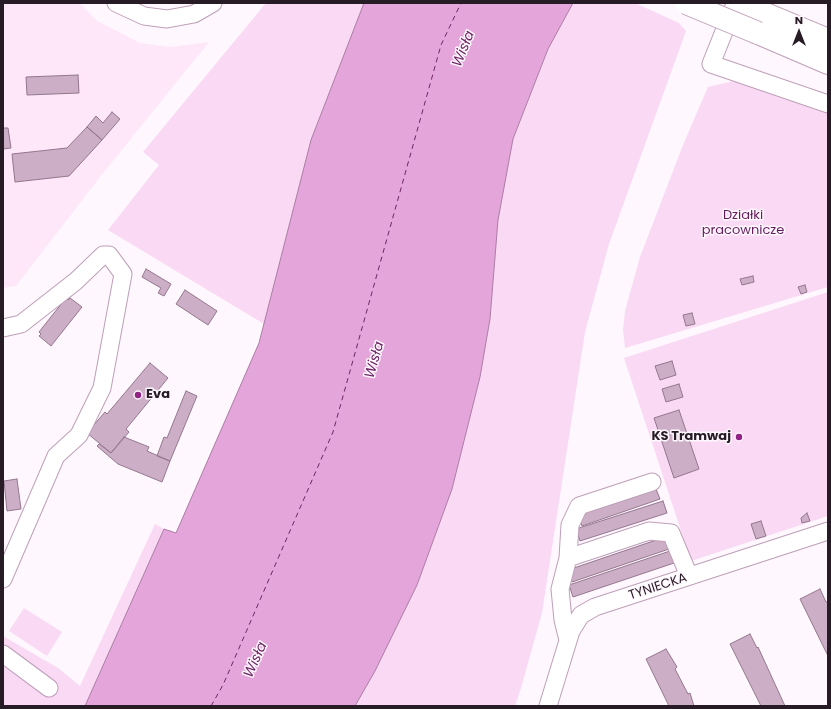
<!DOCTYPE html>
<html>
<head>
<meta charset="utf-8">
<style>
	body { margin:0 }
	#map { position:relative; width:831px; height:709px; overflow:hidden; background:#fef7fd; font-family:Poppins,sans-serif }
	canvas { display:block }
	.frame { position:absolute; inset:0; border:4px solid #271b25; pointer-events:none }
	.north { position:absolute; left:779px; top:12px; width:40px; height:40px; -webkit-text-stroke:3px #fef7fd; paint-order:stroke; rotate:0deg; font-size:11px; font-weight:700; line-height:16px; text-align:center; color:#271b25 }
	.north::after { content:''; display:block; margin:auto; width:14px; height:18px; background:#271b25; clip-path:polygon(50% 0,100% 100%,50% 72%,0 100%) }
</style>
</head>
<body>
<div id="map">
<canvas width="831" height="709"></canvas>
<div class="frame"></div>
<div class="north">N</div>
</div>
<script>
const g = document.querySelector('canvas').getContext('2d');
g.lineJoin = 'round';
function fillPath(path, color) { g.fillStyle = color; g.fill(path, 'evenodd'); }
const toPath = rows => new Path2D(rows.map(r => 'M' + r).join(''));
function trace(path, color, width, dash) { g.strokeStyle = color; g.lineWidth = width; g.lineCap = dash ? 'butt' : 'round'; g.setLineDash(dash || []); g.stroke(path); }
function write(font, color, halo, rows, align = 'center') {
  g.font = font + ' Poppins,sans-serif'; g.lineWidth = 3; g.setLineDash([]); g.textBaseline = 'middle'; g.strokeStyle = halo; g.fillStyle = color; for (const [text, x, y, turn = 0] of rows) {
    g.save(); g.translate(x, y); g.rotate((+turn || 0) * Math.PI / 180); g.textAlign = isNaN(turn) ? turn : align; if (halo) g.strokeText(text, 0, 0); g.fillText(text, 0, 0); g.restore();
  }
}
fillPath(toPath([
	[3,3,80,3,97,21,140,43,170,47,209,42,100,177,16,286,3,288]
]), '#fee7f9');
fillPath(toPath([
	[266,3,364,3,311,140,264,324,108,230,159,165,143,152],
	[573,3,635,3,679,23,686,31,609,244,585,332,542,613,521,688,515,706,355,706,375,671,417,585,452,489,480,377,490,319,498,220,513,139,548,49],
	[734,81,828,114,828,287,625,348,623,330,625,311,640,257,683,145,708,87],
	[828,292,828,516,691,561,624,358],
	[155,524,164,529,85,706,3,706,3,636,58,668,80,686],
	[24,608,62,632,47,656,9,631]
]), '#fad9f4');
const water = toPath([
	[364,3,573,3,548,49,513,139,498,220,490,319,480,377,452,489,417,585,375,671,355,706,85,706,164,529,176,533,259,343,311,140,364,3]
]);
fillPath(water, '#e4a5da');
trace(water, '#ab7ca4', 1);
trace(toPath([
	[211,706,223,685,333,432,441,45,461,3]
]), '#6e2565', 1, [5, 4]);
const building = toPath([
	[78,75,79,93,27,95,26,77,78,75],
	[112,112,120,119,102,140,87,127,96,116,103,123,112,112],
	[87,127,102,140,69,176,15,182,12,154,67,148,87,127],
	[3,128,8,128,11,148,3,149,3,128],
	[146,269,171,284,164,296,158,293,161,288,142,277,146,269],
	[753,276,754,282,742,285,740,279,753,276],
	[805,285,807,292,801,294,798,287,805,285],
	[185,290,217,311,208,325,176,304,185,290],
	[66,298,68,300,70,298,82,307,51,346,39,336,41,334,39,332,66,298],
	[692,313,695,324,686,326,683,315,692,313],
	[672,361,676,375,660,380,655,366,672,361],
	[150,363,168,378,126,429,129,432,111,453,87,433,105,412,107,414,150,363],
	[679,384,683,397,666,402,662,389,679,384],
	[186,391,197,396,170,461,157,456,164,437,167,438,186,391],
	[679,410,699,469,674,478,654,418,679,410],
	[124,437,149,447,147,451,170,461,162,482,118,464,97,446,99,444,111,453,124,437],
	[17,479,21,509,7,511,4,481,17,479],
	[656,489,660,499,582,526,578,515,656,489],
	[663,501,667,513,580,541,576,529,663,501],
	[807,513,810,521,802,523,801,518,807,513],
	[761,521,766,536,756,539,751,524,761,521],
	[668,536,672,548,572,582,568,570,668,536],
	[673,550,677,562,573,597,569,585,673,550],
	[820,589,826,602,828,602,828,656,800,599,820,589],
	[750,634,757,648,758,647,785,706,761,706,730,644,750,634],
	[666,649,677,667,675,669,688,694,690,693,694,706,669,706,646,659,666,649]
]);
fillPath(building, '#cdaec7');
trace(building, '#94778e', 1);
const minor = toPath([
	[116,3,144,16,167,19,194,14,213,3],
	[733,9,711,64,828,104],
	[3,328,21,324,76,281,103,255,109,255,123,274,102,388,79,435,56,456,3,579],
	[568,558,570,525,579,506,652,482],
	[568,640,563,620,560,589,568,558,649,531,671,533,689,576],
	[3,654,49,688],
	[548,706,571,631,581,615,595,607,828,531]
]);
const major = toPath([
	[739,3,828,40],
	[758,33,828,63]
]);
trace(minor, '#be9fb8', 19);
trace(major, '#be9fb8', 24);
trace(minor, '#fff', 17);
trace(major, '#fff', 22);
const majorBridge = toPath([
	[686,3,758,33]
]);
trace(majorBridge, '#be9fb8', 24, []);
trace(majorBridge, '#fff', 22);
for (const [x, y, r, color] of [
	[138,395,4,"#902385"],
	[739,437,4,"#902385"]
]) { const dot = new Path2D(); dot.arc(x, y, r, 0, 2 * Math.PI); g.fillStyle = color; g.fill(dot); trace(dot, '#fef7fd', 1.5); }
write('13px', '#651c5d', '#fef7fd', [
	["Działki",743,216],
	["pracownicze",743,231]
]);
write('bold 13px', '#271b25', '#fef7fd', [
	["Eva",146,395],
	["KS Tramwaj",731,437,"right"]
], 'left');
write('13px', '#271b25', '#fef7fd', [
	["TYNIECKA",658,587,-18]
]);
write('italic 14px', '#6e2565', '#fef7fd', [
	["Wisła",464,49,-68],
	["Wisła",375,360,-74],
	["Wisła",256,660,-66]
]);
</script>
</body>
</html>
